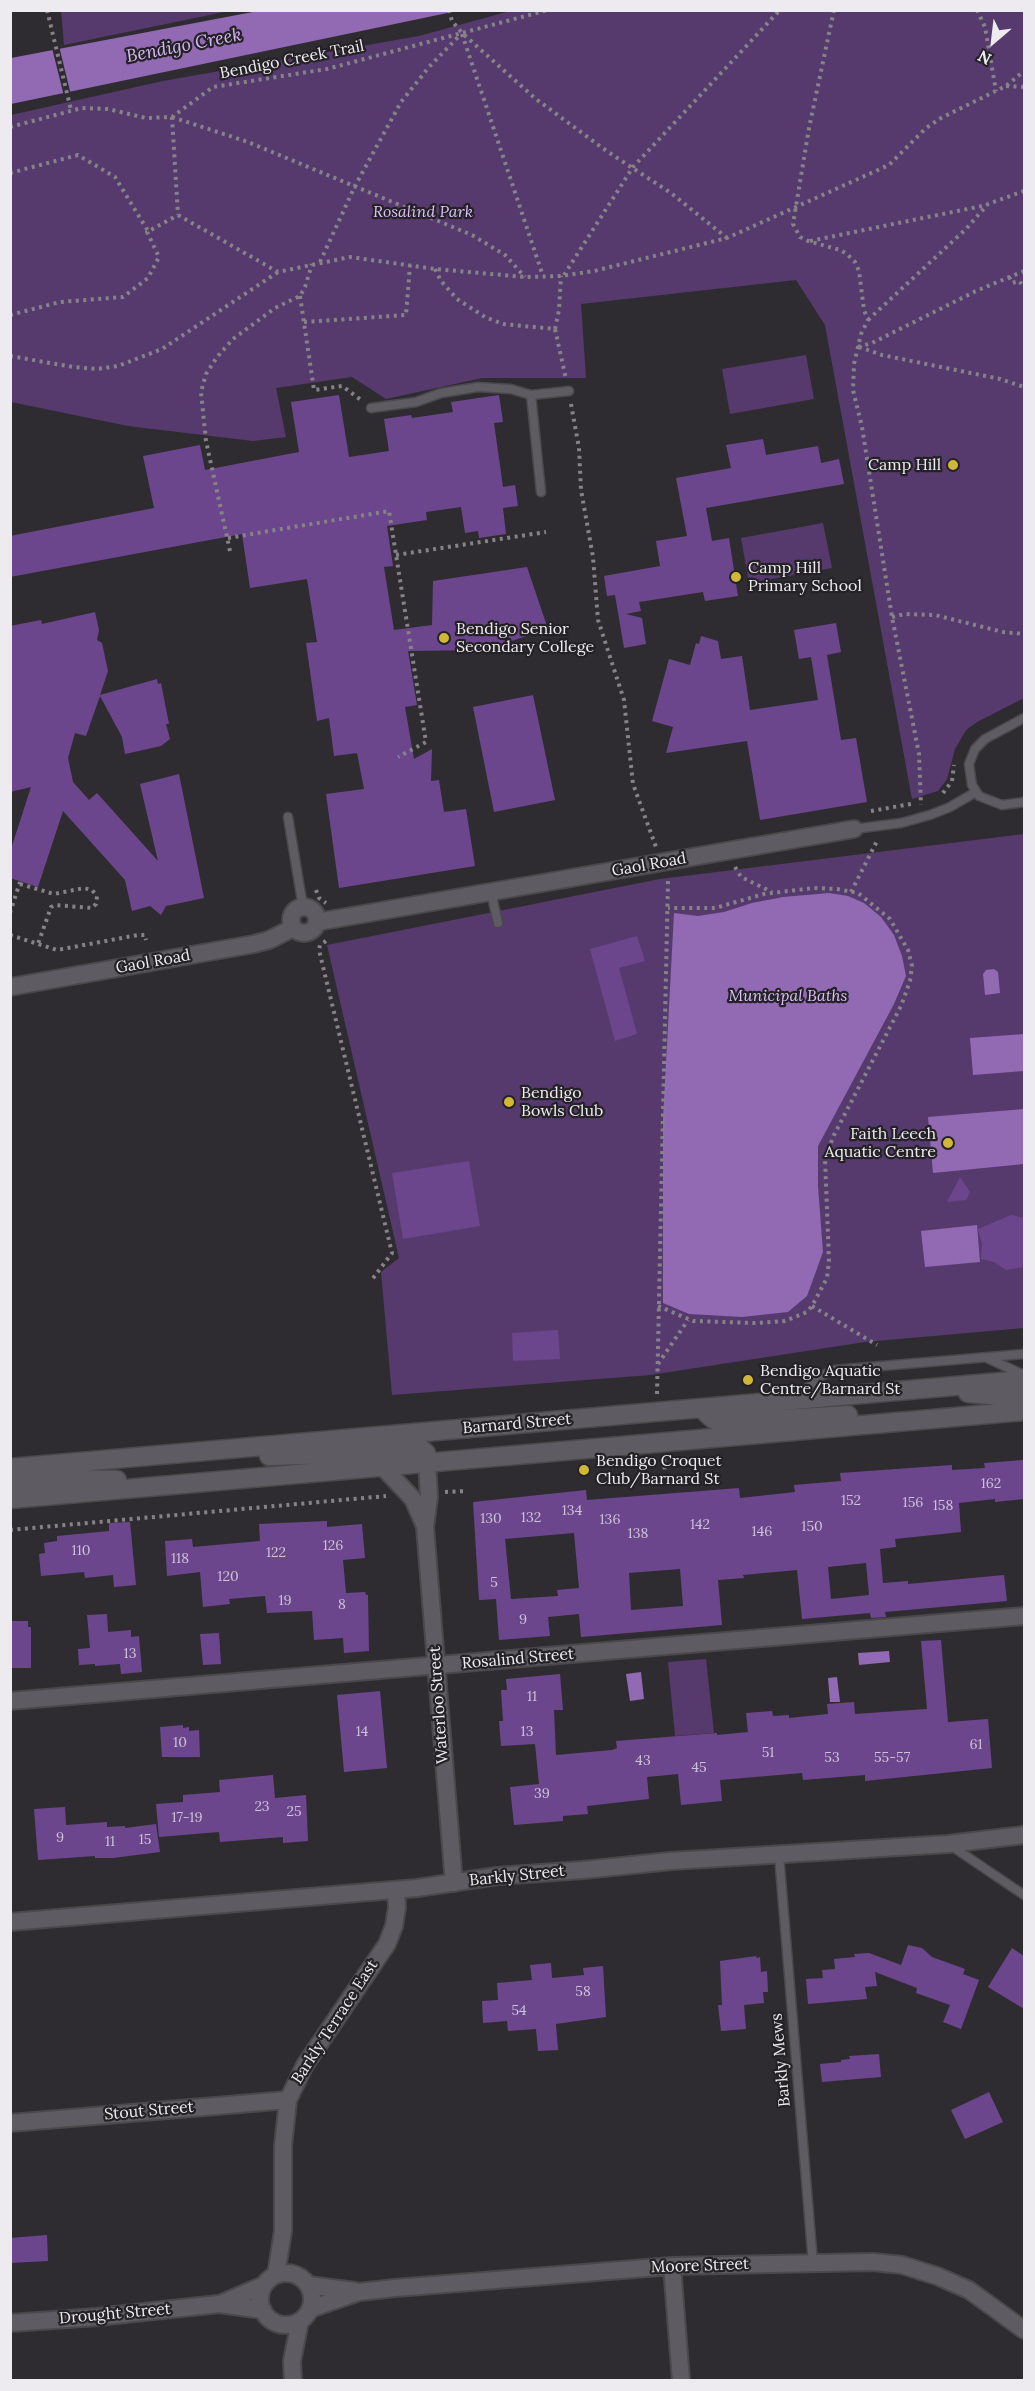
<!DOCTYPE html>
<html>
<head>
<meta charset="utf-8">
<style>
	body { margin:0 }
	#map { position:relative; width:1035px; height:2391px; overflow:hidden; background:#2f2c31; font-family:Lora,serif }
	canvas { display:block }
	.frame { position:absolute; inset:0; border:12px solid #edebef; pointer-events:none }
	.north { position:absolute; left:963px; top:12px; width:60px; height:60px; -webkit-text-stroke:4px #252227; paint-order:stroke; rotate:208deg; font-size:16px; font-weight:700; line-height:24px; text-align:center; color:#edebef }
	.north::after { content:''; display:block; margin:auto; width:21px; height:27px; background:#edebef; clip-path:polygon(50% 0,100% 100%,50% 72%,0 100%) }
</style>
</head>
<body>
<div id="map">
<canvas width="1035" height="2391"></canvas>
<div class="frame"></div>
<div class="north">N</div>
</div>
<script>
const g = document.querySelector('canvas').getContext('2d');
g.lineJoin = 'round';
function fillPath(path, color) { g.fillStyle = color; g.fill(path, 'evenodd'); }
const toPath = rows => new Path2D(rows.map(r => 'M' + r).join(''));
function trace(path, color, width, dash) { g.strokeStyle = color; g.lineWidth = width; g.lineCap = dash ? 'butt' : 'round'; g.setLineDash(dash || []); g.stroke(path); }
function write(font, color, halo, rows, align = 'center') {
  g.font = font + ' Lora,serif'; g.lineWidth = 4.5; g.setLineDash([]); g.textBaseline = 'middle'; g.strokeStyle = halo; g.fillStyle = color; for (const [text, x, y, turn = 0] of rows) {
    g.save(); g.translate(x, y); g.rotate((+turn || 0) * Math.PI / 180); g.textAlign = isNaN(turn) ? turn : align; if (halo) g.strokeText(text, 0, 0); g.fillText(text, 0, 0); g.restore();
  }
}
fillPath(toPath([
	[61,11,61,10,229,11,64,45],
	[510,11,1024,11,1024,698,977,722,966,730,955,749,947,779,938,791,912,799,825,325,796,280,581,304,586,378,482,378,386,399,352,377,276,388,286,437,253,441,128,426,11,402,11,115,163,81,419,36],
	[806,355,814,399,730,414,722,369],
	[823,523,832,568,749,583,741,538],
	[1024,834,1024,1328,865,1342,650,1375,392,1395,381,1272,399,1258,327,945,660,879],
	[706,1659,714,1733,675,1736,668,1662]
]), '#563a6e');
fillPath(toPath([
	[258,11,457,11,11,104,11,58],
	[829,893,848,896,864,903,881,917,894,935,902,956,906,976,894,1004,818,1146,818,1186,823,1252,807,1296,788,1312,742,1317,689,1314,663,1303,663,1119,674,913,698,916,724,912,752,903,783,897],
	[994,969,998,972,1000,993,985,995,983,974,986,970],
	[1024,1034,1024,1071,973,1075,970,1038],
	[1024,1109,1024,1164,933,1173,928,1117],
	[977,1225,980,1262,925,1267,921,1231],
	[889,1651,890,1662,859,1665,858,1653],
	[641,1672,644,1699,630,1701,626,1674],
	[837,1677,840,1702,830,1702,828,1678]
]), '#916ab3');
fillPath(toPath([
	[59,46,71,95,64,96,52,48]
]), '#2f2c31');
fillPath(toPath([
	[339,395,349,457,389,451,384,419,411,415,412,418,453,412,451,402,499,395,503,422,494,423,503,487,515,485,518,506,503,508,506,534,479,538,478,531,465,533,461,507,426,512,427,520,387,526,393,566,384,567,394,630,432,625,433,581,527,567,548,629,484,650,408,651,417,705,405,707,414,759,432,749,431,781,439,780,444,812,466,809,475,866,339,888,326,794,364,789,357,753,334,756,329,718,317,721,306,643,317,642,307,579,250,588,242,534,10,577,10,536,154,508,143,456,200,445,205,470,299,452,291,402],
	[763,439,766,455,818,446,821,463,839,459,844,484,706,508,712,541,729,538,738,596,705,601,703,592,639,602,641,611,626,614,642,618,646,644,624,648,615,595,607,596,604,576,660,566,656,541,687,536,676,478,731,468,726,445],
	[95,612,99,630,97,640,102,643,108,671,100,695,157,679,158,684,161,683,169,724,166,724,170,739,161,746,125,754,122,737,100,696,86,736,75,733,68,758,73,782,89,800,97,793,158,861,140,784,179,774,204,898,166,906,161,915,150,906,132,911,125,880,63,811,38,887,10,878,10,852,31,787,10,792,10,626,41,620,42,624],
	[836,623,841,652,827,655,841,740,856,738,867,802,760,820,747,741,666,753,673,727,652,721,669,659,690,665,696,643,699,644,701,636,718,641,721,659,742,656,750,710,818,700,811,657,799,659,794,630],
	[533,695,555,800,494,812,473,707],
	[637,936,645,961,619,968,637,1034,615,1041,590,949],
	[469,1161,480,1226,403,1239,392,1173],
	[960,1177,970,1192,966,1200,947,1202],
	[1011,1215,1024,1218,1024,1267,1006,1270,994,1262,981,1259,982,1244,978,1229],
	[558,1330,560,1359,513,1361,512,1333],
	[1024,1460,1024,1499,995,1502,995,1499,959,1503,961,1532,895,1539,896,1547,880,1549,883,1583,908,1581,908,1584,1004,1575,1007,1601,885,1612,886,1617,871,1618,870,1613,802,1619,797,1570,743,1575,744,1578,718,1580,722,1625,581,1637,579,1614,548,1617,550,1636,499,1640,496,1599,479,1600,473,1502,586,1490,587,1500,739,1488,740,1498,795,1492,794,1485,841,1481,840,1473,952,1465,952,1470,985,1468,984,1463],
	[574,1533,579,1588,557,1590,558,1596,511,1599,505,1539],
	[866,1563,869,1595,831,1599,828,1567],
	[680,1569,683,1606,631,1610,629,1573],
	[327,1521,327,1527,362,1524,365,1558,343,1560,346,1593,365,1592,366,1595,368,1595,369,1651,344,1653,343,1638,314,1640,312,1611,267,1613,265,1596,229,1599,230,1604,203,1607,200,1572,167,1576,165,1541,192,1539,193,1547,260,1541,259,1524],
	[130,1522,136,1585,114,1587,113,1575,85,1578,84,1572,41,1576,39,1554,45,1553,44,1543,57,1541,57,1536,109,1531,109,1523],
	[107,1614,108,1632,131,1630,131,1637,139,1636,142,1672,121,1674,120,1664,95,1666,95,1664,79,1665,78,1649,90,1648,87,1615],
	[10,1621,28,1621,28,1627,31,1627,31,1668,10,1668],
	[219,1633,221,1664,203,1665,200,1634],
	[941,1640,948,1722,988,1719,992,1768,865,1781,865,1775,803,1780,802,1773,720,1780,722,1801,681,1805,678,1774,647,1777,649,1799,587,1806,588,1814,563,1816,563,1821,514,1825,510,1787,539,1784,535,1744,501,1746,499,1721,503,1721,501,1690,507,1690,506,1679,560,1674,563,1710,554,1710,556,1755,612,1750,617,1748,616,1741,717,1733,717,1735,748,1732,746,1713,772,1711,773,1716,789,1715,789,1718,828,1714,827,1704,854,1702,855,1714,927,1709,921,1641],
	[380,1691,387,1768,344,1772,337,1695],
	[183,1725,183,1728,189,1727,189,1731,199,1730,200,1757,162,1757,160,1727],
	[273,1775,275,1798,306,1795,308,1841,283,1843,283,1837,220,1842,219,1832,159,1837,156,1804,183,1802,183,1795,220,1792,219,1780],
	[65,1807,66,1825,107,1822,107,1827,125,1826,125,1828,156,1824,160,1852,113,1858,95,1858,95,1856,38,1860,34,1809],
	[908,1945,922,1948,932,1957,965,1969,963,1974,979,1980,961,2029,943,2022,950,2005,916,1993,917,1988,875,1972,877,1986,865,1987,867,1999,808,2004,806,1979,823,1978,822,1970,835,1969,834,1959,855,1957,854,1954,869,1953,901,1965],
	[1012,1948,1024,1956,1024,2009,988,1987],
	[756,1956,757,1958,760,1957,761,1972,767,1971,768,1992,763,1992,764,2003,744,2005,746,2029,721,2031,718,2005,722,2005,720,1961],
	[551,1963,552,1978,584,1975,583,1968,603,1966,606,2017,556,2024,558,2050,538,2051,536,2029,508,2031,507,2021,483,2023,482,2001,498,2000,497,1983,532,1980,530,1965],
	[879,2054,881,2077,822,2082,820,2064,841,2062,841,2060,850,2059,849,2056],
	[989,2092,1003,2122,965,2139,951,2110],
	[47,2235,48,2261,10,2263,10,2238]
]), '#6c468c');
const lane = toPath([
	[531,395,541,492],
	[371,408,416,402,441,393,478,387,511,389,531,395,569,391],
	[1024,718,985,739,975,749,969,764,972,785,979,796,1002,805,1024,802],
	[288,817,303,907],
	[854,829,901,823,930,815,950,807,976,792],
	[491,892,498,923],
	[987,1358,1024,1375],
	[799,1397,817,1378,834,1370,1024,1354],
	[950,1845,1024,1895],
	[779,1855,813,2263]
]);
const street = toPath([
	'291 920a13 13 0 1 1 26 0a13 13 0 1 1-26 0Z',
	[317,922,854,829],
	[10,987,254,944,269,940,293,928],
	[427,1462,429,1497,425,1527,454,1883],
	[382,1466,413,1499,425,1526],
	[10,1701,1024,1616],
	[10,1922,417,1888,497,1876,583,1870,671,1861,948,1844,1024,1835],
	[10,2123,288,2100],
	[672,2266,681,2380],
	'260 2299a26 26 0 1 1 52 0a26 26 0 1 1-52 0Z',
	[276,2275,283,2231,283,2146,288,2100,305,2065,387,1944,394,1926,397,1907,396,1890],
	[308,2285,355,2291],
	[220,2304,264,2285],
	[310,2309,359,2292,395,2288,672,2266,873,2262,902,2265,937,2276,969,2290,1024,2330],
	[10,2323,97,2317,219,2304,263,2310],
	[293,2380,292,2361,300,2321]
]);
const secondary = toPath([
	[968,1393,1002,1396,1024,1394],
	[701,1408,713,1419,720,1423,848,1415],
	[269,1456,330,1454,414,1447,419,1447,426,1453,427,1462],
	[10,1468,1024,1380],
	[10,1484,76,1479,117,1480],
	[10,1499,1024,1411]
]);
trace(lane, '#4a484c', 11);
trace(street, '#4a484c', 20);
trace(secondary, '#4a484c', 21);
trace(toPath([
	[47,10,71,110],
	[449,10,452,21,462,33,536,99,608,152,671,193,727,238],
	[834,10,809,128,793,224,800,237,808,241,840,250,847,254,855,262,859,271,864,310,868,320,861,334,854,364,853,390,862,427,892,617,919,754,921,805],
	[977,10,985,27,996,91],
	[462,34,543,276],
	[1006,86,1024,87],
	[172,117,248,142,472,235,505,255,525,277],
	[172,117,178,215],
	[10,127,82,108,108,109,146,118,172,117,213,87,327,69,548,10],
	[10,173,78,155,115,177,148,231],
	[178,215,278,272,350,257,435,269,525,277,561,276,594,271,727,238,889,165,926,128,941,118,1006,86,1024,71],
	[810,241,987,205],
	[320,262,355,186,401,102,429,67,461,34],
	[435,269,441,281,457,299,485,317,503,324,555,329,566,379],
	[564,275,633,167,780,10],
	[1009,277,1012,283,1019,281,1024,287],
	[300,296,314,390,342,386,361,400],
	[10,315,60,302,123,297,148,278,159,257,147,232,178,215],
	[868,320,966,229,988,204,1024,191],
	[304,322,406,315,410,265],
	[555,329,559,310,561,276],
	[858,347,872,343,976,291,1024,271],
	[859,347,882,355,1000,379,1024,387],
	[10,356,73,367,97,369,118,366,162,349,278,272],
	[571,404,579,448,581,490,593,557,598,620,624,700,633,784,656,847],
	[228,538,389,511,426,742,398,757],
	[230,551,206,441,201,392,206,374,217,357,233,339,275,308,300,296,305,287,312,264],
	[396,555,546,532],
	[892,617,905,614,935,615,1003,632,1024,634],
	[943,793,952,781,954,765],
	[871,811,911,804],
	[735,867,741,877,772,892],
	[20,884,54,894,84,888,92,890,97,896,96,904,92,908,55,905,51,907,38,944],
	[316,890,319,898,326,903],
	[851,892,878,839],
	[10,913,20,882],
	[10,935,57,950,138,935,145,935,146,940],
	[326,941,320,945,319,950,392,1253,371,1281],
	[658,1306,693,1321,755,1323,785,1321,807,1312,812,1306,827,1278,829,1261,825,1158,834,1135,901,1006,910,981,912,966,908,950,890,919,858,893,837,889,813,888,764,894,715,908,668,908],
	[812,1306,877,1345],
	[658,1364,688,1320],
	[657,1394,668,880],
	[664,1459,665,1472],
	[445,1492,466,1491],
	[10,1530,386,1496]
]), '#868388', 4, [3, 4.5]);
trace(lane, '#5e5c62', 8);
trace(street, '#5e5c62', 16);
trace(secondary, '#5e5c62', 18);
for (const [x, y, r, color] of [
	[953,465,6,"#d1b736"],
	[736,577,6,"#d1b736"],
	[444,638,6,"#d1b736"],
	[509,1102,6,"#d1b736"],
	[948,1143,6,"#d1b736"],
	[748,1380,6,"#d1b736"],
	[584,1470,6,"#d1b736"]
]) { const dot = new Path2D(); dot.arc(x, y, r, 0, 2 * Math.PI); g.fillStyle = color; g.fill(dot); trace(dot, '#252227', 2); }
write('14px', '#cdc2d6', null, [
	["162",991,1484],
	["152",851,1501],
	["156",913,1503],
	["158",943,1506],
	["134",572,1511],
	["132",531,1518],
	["130",491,1519],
	["136",610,1520],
	["142",700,1525],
	["150",812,1527],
	["146",762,1532],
	["138",638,1534],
	["126",333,1546],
	["110",81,1551],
	["122",276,1553],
	["118",180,1559],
	["120",228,1577],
	["5",494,1583],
	["19",285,1601],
	["8",342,1605],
	["9",523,1620],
	["13",130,1654],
	["11",532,1697],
	["14",362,1732],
	["13",527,1732],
	["10",180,1743],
	["61",976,1745],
	["51",768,1753],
	["53",832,1758],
	["55-57",892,1758],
	["43",643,1761],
	["45",699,1768],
	["39",542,1794],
	["23",262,1807],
	["25",294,1812],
	["17-19",187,1818],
	["9",60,1838],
	["15",145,1840],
	["11",110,1842],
	["58",583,1992],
	["54",519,2011]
]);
write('16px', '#edebef', '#252227', [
	["Bendigo Creek Trail",292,60,-11],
	["Gaol Road",649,865,-10],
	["Gaol Road",153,962,-10],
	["Barnard Street",517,1424,-5],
	["Rosalind Street",518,1659,-5],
	["Waterloo Street",439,1705,-94],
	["Barkly Street",517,1876,-6],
	["Barkly Terrace East",335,2022,-57],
	["Barkly Mews",781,2060,-95],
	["Stout Street",149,2111,-5],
	["Moore Street",700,2266,-2],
	["Drought Street",115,2314,-5]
]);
write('italic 16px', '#ddbffb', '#252227', [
	["Rosalind Park",423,212],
	["Municipal Baths",788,996]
]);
write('16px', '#edebef', '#252227', [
	["Camp Hill",941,465,"right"],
	["Camp Hill",748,568],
	["Primary School",748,586],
	["Bendigo Senior",456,629],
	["Secondary College",456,647],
	["Bendigo",521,1093],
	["Bowls Club",521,1111],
	["Faith Leech",936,1134,"right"],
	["Aquatic Centre",936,1152,"right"],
	["Bendigo Aquatic",760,1371],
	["Centre/Barnard St",760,1389],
	["Bendigo Croquet",596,1461],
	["Club/Barnard St",596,1479]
], 'left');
write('italic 18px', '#d5b7f3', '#252227', [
	["Bendigo Creek",184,46,-11]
]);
</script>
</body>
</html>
